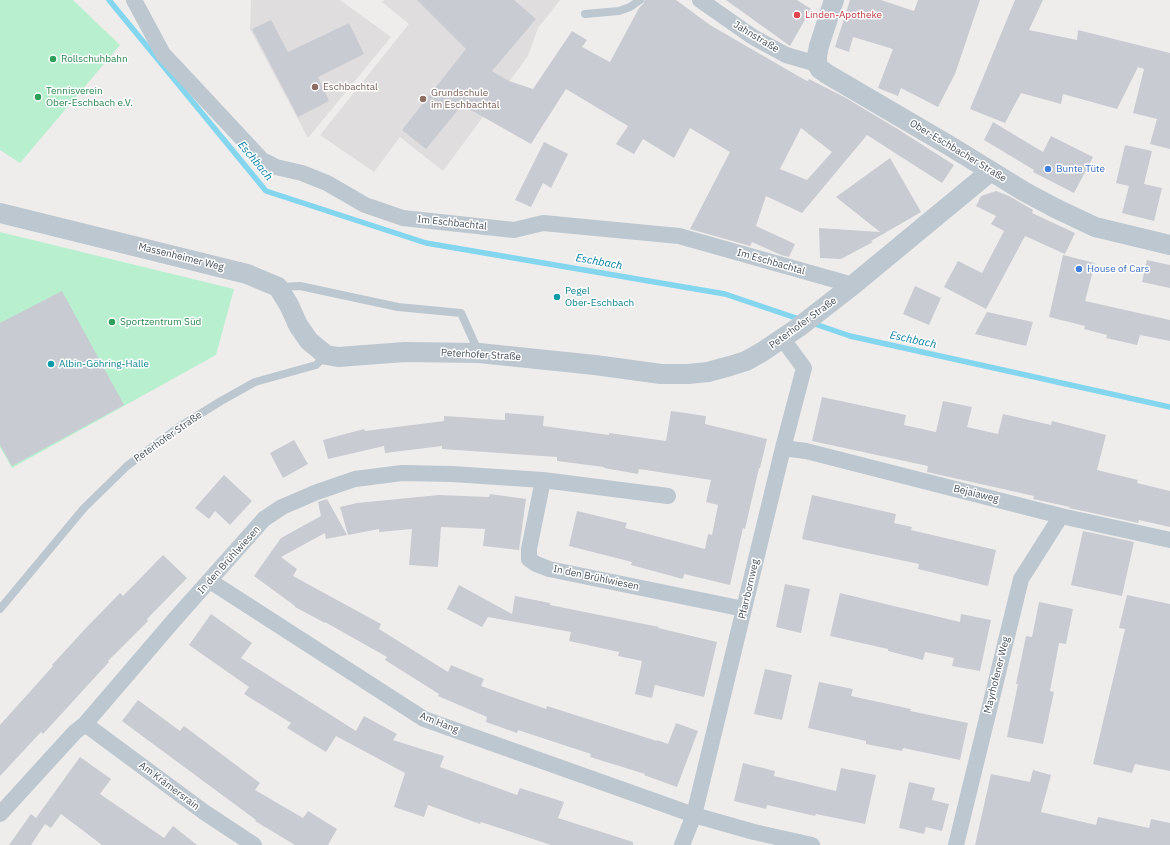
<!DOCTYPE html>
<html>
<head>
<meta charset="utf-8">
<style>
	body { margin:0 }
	canvas { display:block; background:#efecec }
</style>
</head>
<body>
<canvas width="1170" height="845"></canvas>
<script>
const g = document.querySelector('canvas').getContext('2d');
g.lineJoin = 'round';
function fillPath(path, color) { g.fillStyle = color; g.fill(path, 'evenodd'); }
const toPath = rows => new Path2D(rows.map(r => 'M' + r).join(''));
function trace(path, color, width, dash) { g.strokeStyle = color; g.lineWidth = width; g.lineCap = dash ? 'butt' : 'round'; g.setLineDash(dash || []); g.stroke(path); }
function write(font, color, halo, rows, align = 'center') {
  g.font = font + ' "IBM Plex Sans",sans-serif'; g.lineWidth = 3; g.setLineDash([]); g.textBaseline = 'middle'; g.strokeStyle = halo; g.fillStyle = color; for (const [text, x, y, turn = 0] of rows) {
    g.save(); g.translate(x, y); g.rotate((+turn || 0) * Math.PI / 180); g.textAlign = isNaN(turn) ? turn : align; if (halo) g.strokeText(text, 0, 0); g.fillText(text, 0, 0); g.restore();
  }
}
fillPath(toPath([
	[251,0,340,0,391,37,308,138,250,29],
	[384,0,560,0,538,28,528,56,443,171,400,137,374,172,320,135,409,24,382,2]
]), '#e0ddde');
fillPath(toPath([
	[0,0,73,0,120,45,20,163,0,150],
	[0,232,234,289,216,355,12,468,0,447]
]), '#b8f0cf');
trace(toPath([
	[109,0,266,191,426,243,725,294,802,320],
	[812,323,850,336,1170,407]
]), '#83d6ee', 5.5);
fillPath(toPath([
	[417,0,514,0,536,19,492,71,509,81,533,89,572,31,587,40,582,47,610,62,639,8,643,4,645,0,676,0,710,25,805,80,808,81,809,79,846,98,896,128,954,165,942,183,867,135,802,213,766,196,756,226,795,244,789,257,781,255,752,242,750,246,690,229,730,152,690,128,674,158,643,139,634,154,616,144,628,126,566,89,531,144,462,105,426,149,402,130,466,49],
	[801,128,832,152,807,180,780,169],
	[726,0,797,0,811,9,790,46],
	[850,0,881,0,914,11,918,0,980,0,955,74,938,107,901,88,898,96,878,88,893,49,853,37,849,52,835,47],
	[1015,0,1043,0,1029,30,1077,40,1078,30,1170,53,1170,149,1150,144,1157,119,1133,113,1144,69,1138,67,1117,109,1063,94,1061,104,1021,93,1005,123,970,109],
	[271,20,288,52,349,23,364,54,318,77,329,101,298,117,252,29],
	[993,122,1043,152,1051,136,1093,157,1074,193,1033,172,1034,170,984,140],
	[544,142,568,154,551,188,543,183,531,207,515,200],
	[1125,145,1152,151,1144,184,1162,188,1154,221,1122,213,1129,186,1116,183],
	[890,158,921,212,871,241,873,242,841,259,820,258,819,228,880,232,836,197],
	[996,191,1009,196,1033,210,1032,213,1075,233,1065,254,1025,236,986,309,944,287,958,261,982,273,1004,231,991,224,996,216,976,206,981,196],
	[1063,255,1095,263,1085,301,1170,320,1170,341,1140,335,1137,345,1106,338,1107,335,1084,329,1085,326,1049,317],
	[1147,260,1170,265,1170,288,1142,282],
	[915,286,941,298,929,325,903,314],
	[62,291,124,405,12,466,0,445,0,323],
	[987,312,1033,322,1026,346,975,334],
	[822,397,906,415,904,425,936,432,943,401,972,407,967,427,998,434,1003,414,1051,425,1052,421,1106,435,1097,470,1138,480,1137,483,1170,491,1170,527,1139,520,1138,523,1088,512,1069,508,1070,507,1033,499,1034,496,927,472,928,466,812,441],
	[671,411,706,416,705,424,767,439,760,468,759,468,745,529,743,528,730,585,684,574,683,579,631,565,632,562,569,546,577,511,627,523,625,528,705,549,708,534,712,535,718,505,706,502,711,480,639,469,638,474,604,468,604,467,557,461,557,457,442,449,442,446,385,453,384,446,328,459,323,440,364,429,365,431,444,421,444,416,505,420,505,413,544,416,543,426,609,435,609,433,666,441],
	[294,440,308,464,283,478,270,453],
	[224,475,252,501,230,525,215,511,209,519,195,508],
	[490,494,526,499,519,550,483,546,485,529,441,527,438,567,409,565,412,529,379,532,379,529,348,535,340,507,357,503,439,495,489,497],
	[812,495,896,514,894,523,912,527,911,530,996,550,988,586,918,569,919,564,802,539],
	[327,499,347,535,326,539,325,533,281,557,297,569,293,576,381,624,379,629,448,672,451,665,484,679,481,686,546,709,547,706,657,741,657,740,668,744,676,723,698,731,677,787,644,775,645,774,590,757,591,754,518,730,517,733,486,722,487,717,438,696,439,694,385,660,387,657,325,622,325,623,295,607,295,606,254,576,281,538,321,516,318,502],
	[1083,531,1134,542,1122,596,1071,585],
	[163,555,187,578,147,619,148,621,108,661,109,662,43,734,41,732,0,776,0,725,53,666,52,665,85,629,120,593,123,596],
	[785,584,810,589,801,633,776,627],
	[459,585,512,614,515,596,550,603,550,605,659,627,658,628,717,642,704,697,655,685,652,698,635,694,642,661,618,656,619,652,569,641,571,632,488,617,482,627,447,609],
	[840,593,960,622,961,614,991,620,980,671,952,666,954,658,925,652,923,660,888,651,888,649,830,636],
	[1127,595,1170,604,1170,771,1135,764,1132,773,1093,764,1125,629,1119,628],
	[1039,602,1073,609,1066,644,1059,643,1050,691,1054,692,1043,744,1007,737,1018,684,1016,684,1026,636,1032,637],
	[211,614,252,643,241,658,356,731,364,716,397,734,393,740,444,756,440,767,517,795,520,788,564,802,558,818,633,842,633,845,551,845,481,822,480,824,428,805,424,817,394,807,405,773,336,736,326,752,287,728,291,723,244,694,249,687,189,645],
	[765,669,792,675,782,720,754,714],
	[819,682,853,689,851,696,911,709,910,711,968,723,960,760,903,748,902,751,866,744,866,741,808,728],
	[138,700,180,731,184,726,260,783,255,790,303,818,308,811,337,829,328,845,295,845,255,821,256,820,122,721],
	[80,757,111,779,100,794,164,838,173,826,197,845,102,845,61,814,51,828,45,824,31,845,9,845,31,814,36,818],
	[743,763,775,771,774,776,836,791,841,768,876,775,865,824,816,814,815,816,767,805,766,809,734,801],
	[1033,770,1051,775,1041,812,1096,825,1098,817,1149,828,1151,819,1170,823,1170,845,975,845,991,774,1030,782],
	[909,782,935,788,932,800,949,804,942,831,926,827,924,834,899,828]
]), '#c9cbd2');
trace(toPath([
	[585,14,619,11,630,7,640,0],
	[279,287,300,286,398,307,461,313,479,353],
	[0,609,84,508,127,466,179,427,221,401,255,382,316,365,326,355]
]), '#bcc7d0', 8);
trace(toPath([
	[134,0,163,54,195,88,262,160,276,167,302,173,327,183,365,205,403,218,514,230,543,223,679,236,853,285],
	[700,0,753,37,786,55,817,64],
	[783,448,806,451,1061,516,1170,540],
	[543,480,529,549,529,559,536,564,549,569,744,609],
	[210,581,424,719,694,815,754,832,812,845],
	[85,724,204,812,254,845],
	[0,814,75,732,85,724,175,619,264,519,282,507,317,492,355,479,402,473,452,474,543,480,668,496],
	[682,845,694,815,783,448,804,368,782,338],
	[956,845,1021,579,1061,516]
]), '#bcc7d0', 16);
trace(toPath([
	[834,0,819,46,817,56,817,64,820,69,827,74,950,146,1025,192,1055,208,1095,227,1170,245],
	[0,213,247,274,278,287,289,305,298,325,309,341,326,355,338,357,405,352,479,353,595,365,661,374,688,374,708,372,730,366,746,361,762,352,799,327,853,285,991,171]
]), '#bcc7d0', 20);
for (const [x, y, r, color] of [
	[797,15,4,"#e0444e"],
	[53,59,4,"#2e9e5b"],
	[315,87,4,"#8d6e63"],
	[38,97,4,"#2e9e5b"],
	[423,99,4,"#8d6e63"],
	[1048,169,4,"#3f7fe0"],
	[1079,269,4,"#3f7fe0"],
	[557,297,4,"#0f9aa8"],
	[112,322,4,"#2e9e5b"],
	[51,364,4,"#0f9aa8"]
]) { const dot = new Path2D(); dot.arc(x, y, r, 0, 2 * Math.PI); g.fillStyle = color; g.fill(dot); trace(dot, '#fff', 1.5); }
write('10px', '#be3a42', '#fff', [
	["Linden-Apotheke",805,15]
], 'left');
write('10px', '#444f5a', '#fff', [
	["Jahnstraße",756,37,31],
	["Ober-Eschbacher Straße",958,151,31],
	["Im Eschbachtal",452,223,6],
	["Massenheimer Weg",181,257,14],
	["Im Eschbachtal",771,262,16],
	["Peterhofer Straße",803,323,-36],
	["Peterhofer Straße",481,355,3],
	["Peterhofer Straße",168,437,-35],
	["Bejaiaweg",976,494,14],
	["In den Brühlwiesen",229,560,-48],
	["In den Brühlwiesen",596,578,12],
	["Pfarrbornweg",749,589,-77],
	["Mayrhofener Weg",997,675,-76],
	["Am Hang",439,723,22],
	["Am Krämersrain",169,786,37]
]);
write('10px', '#27864d', '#fff', [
	["Rollschuhbahn",61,59],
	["Tennisverein",46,91],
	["Ober-Eschbach e.V.",46,103],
	["Sportzentrum Süd",120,322]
], 'left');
write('10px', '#785e54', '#fff', [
	["Eschbachtal",323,87],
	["Grundschule",431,93],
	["im Eschbachtal",431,105]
], 'left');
write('10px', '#366cbe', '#fff', [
	["Bunte Tüte",1056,169],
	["House of Cars",1087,269]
], 'left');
write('10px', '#0d838f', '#fff', [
	["Pegel",565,291],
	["Ober-Eschbach",565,303],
	["Albin-Göhring-Halle",59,364]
], 'left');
write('italic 11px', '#087fa2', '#fff', [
	["Eschbach",255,161,50],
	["Eschbach",599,262,10],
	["Eschbach",913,340,12]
]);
</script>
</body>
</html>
